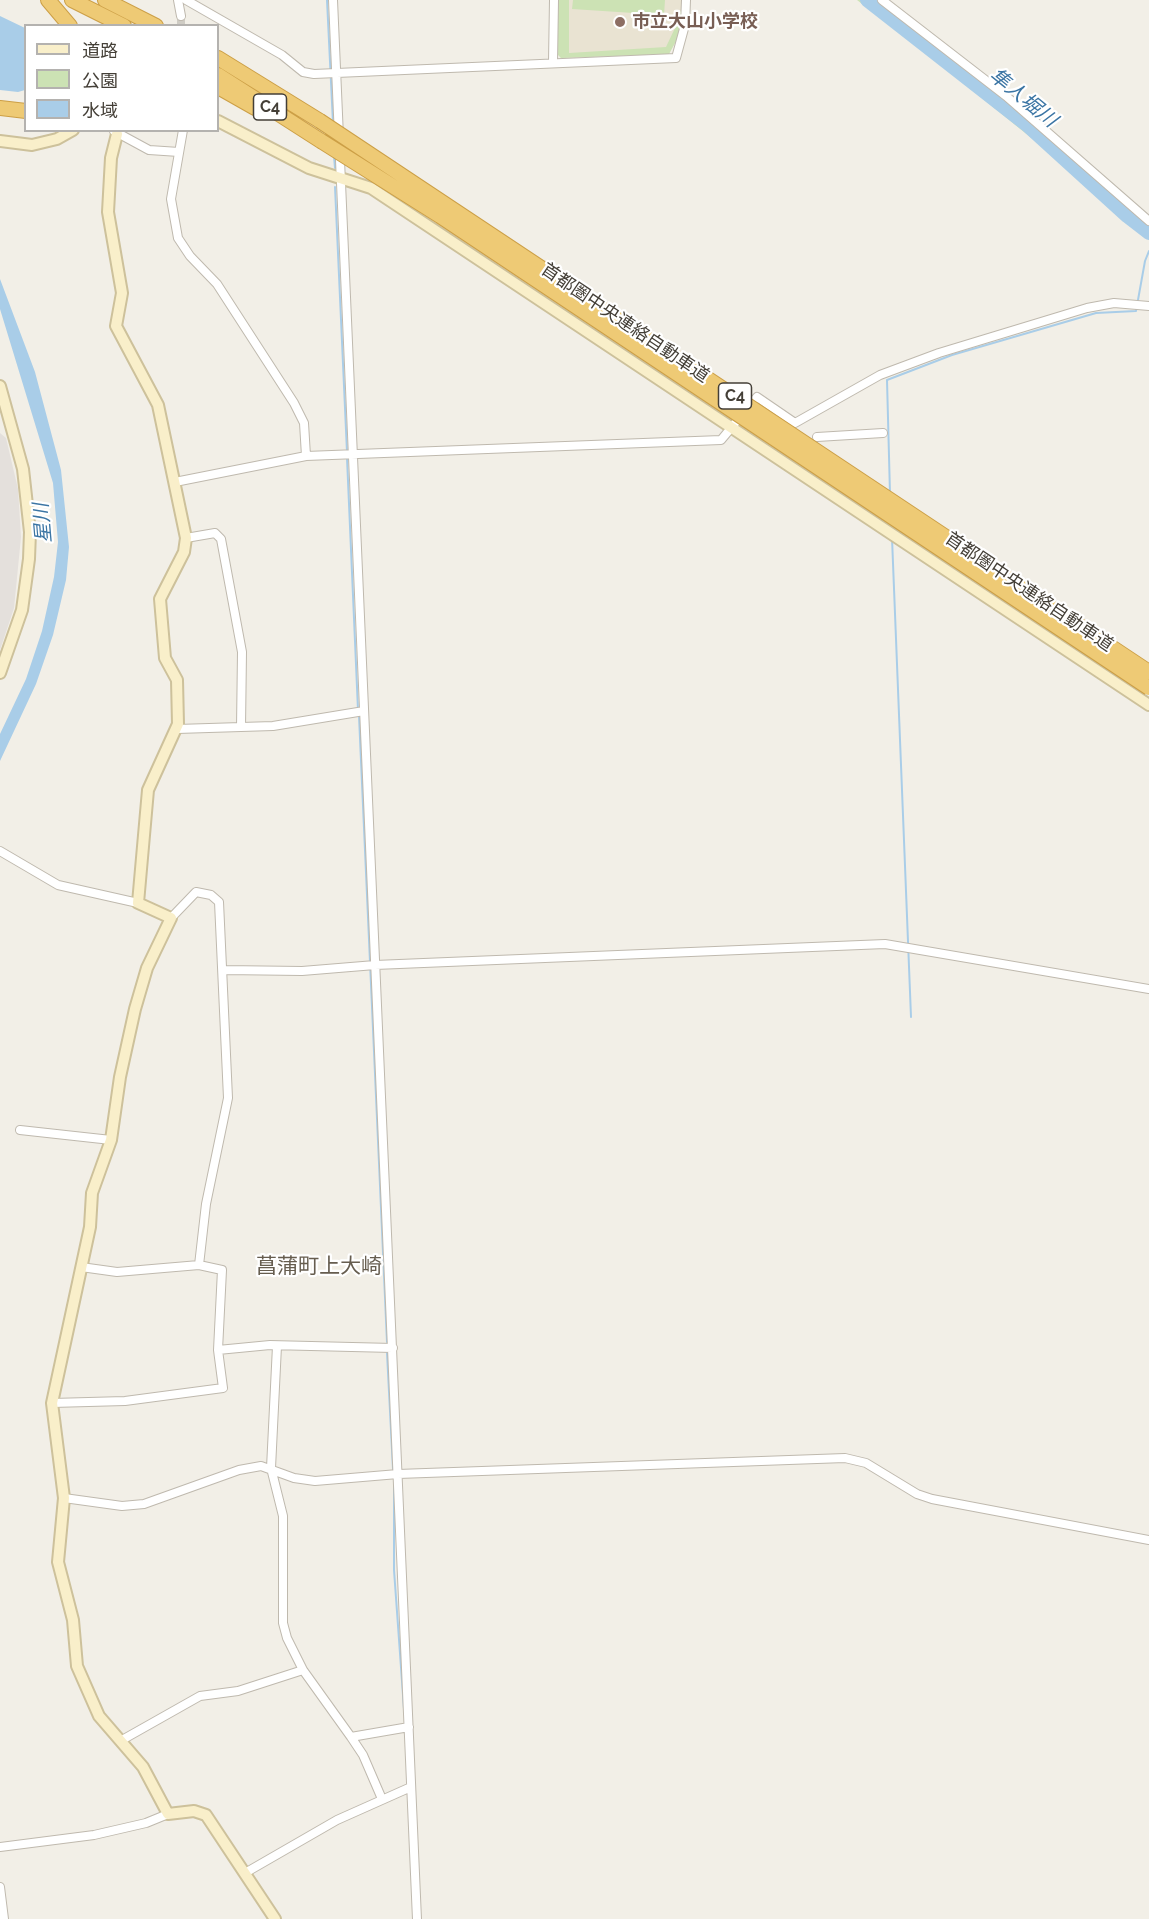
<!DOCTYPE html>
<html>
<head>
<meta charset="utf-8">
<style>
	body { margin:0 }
	#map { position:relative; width:1149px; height:1919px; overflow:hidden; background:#f2efe7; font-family:Raleway,"Noto Sans JP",sans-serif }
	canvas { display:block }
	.legend { position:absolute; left:24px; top:24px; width:195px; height:108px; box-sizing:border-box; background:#fff; border:2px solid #b4b2af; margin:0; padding:8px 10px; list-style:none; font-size:18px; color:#443f37 }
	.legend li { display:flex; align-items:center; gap:12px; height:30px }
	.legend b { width:30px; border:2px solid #b4b2af }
</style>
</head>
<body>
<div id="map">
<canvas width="1149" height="1919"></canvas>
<ul class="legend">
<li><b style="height:8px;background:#f9efca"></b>道路</li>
<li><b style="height:16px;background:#cce2b4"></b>公園</li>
<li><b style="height:16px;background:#a9cde8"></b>水域</li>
</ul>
</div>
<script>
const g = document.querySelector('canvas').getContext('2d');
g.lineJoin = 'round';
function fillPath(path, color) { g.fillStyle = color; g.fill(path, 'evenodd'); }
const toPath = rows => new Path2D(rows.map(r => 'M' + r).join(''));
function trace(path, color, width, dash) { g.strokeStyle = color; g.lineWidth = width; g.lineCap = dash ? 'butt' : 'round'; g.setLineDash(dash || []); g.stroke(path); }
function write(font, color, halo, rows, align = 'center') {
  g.font = font + ' Raleway,"Noto Sans JP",sans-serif'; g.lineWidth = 4.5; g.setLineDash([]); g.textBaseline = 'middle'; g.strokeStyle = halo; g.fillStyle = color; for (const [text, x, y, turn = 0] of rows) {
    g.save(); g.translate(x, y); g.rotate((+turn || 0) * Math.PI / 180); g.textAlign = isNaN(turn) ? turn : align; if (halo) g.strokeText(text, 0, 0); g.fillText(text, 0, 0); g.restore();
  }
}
fillPath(toPath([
	[0,433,6,438,18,489,21,537,14,608,0,650]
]), '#e4e0dc');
fillPath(toPath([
	[558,0,684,0,681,32,669,54,561,58]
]), '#e9e3d2');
fillPath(toPath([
	[558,0,569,0,569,53,666,47,675,28,676,12,683,11,681,32,669,54,561,58,558,55],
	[573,0,665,0,664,15,572,9],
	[857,0,866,0,919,41,915,45],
	[928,40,1013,106,1132,214,1149,226,1149,230,1129,217,1040,134,926,42],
	[923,45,1037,136,1128,220,1149,235,1149,240,1045,149,921,49]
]), '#cce2b4');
fillPath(toPath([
	[0,16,25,28,25,90,18,92,0,90],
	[0,279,35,372,61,470,69,547,66,580,53,635,36,684,0,761,0,734,26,679,42,631,54,577,58,542,53,483,0,309]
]), '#a9cde8');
trace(toPath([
	[327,0,333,123],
	[334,156,335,168],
	[335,187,347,452],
	[347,458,358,710],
	[890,494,887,380,952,355,1096,313,1136,311,1145,261,1149,251],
	[892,538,911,1017],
	[359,716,387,1342],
	[387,1353,393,1469],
	[394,1481,394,1570,404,1709]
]), '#a9cde8', 2);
trace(toPath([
	[867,0,1028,126,1127,216,1149,233]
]), '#a9cde8', 14);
trace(toPath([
	[181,16,181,26]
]), '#cfccc4', 8, [8, 4]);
const street = toPath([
	[178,0,181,16],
	[186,0,282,55,303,72,314,74,676,58,685,25,686,0],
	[333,0,417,1919],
	[882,0,1006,96,1149,221],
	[553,62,554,0],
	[183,130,171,199,178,238,190,256,217,284,294,403,304,423,306,456],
	[114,131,149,150,179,152],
	[817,437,883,433],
	[175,482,306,456,721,440,757,397,795,423,880,375,939,353,1087,308,1114,303,1149,306],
	[186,538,215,533,221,539,242,652,241,727],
	[177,729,273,726,364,711],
	[0,851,58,885,138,903],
	[171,918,196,892,211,895,219,902,228,1098,206,1204,199,1265],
	[224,970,302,971,375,965,885,944,1149,989],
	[20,1130,111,1140],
	[277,1346,271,1468,283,1516,283,1623,287,1638,303,1670,351,1737,409,1727],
	[218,1350,270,1345,393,1348],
	[52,1403,125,1401,223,1388,218,1350,222,1270,199,1265,117,1272,81,1267],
	[64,1498,122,1506,144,1504,239,1470,261,1466,294,1478,315,1481,398,1474,845,1458,866,1463,917,1494,932,1499,1149,1540],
	[351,1737,363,1755,382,1799],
	[122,1740,200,1696,238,1691,303,1670],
	[0,1847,94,1835,146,1823,168,1814],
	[245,1873,337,1820,411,1787],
	[0,1887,4,1919]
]);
const secondary = toPath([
	[218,121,309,168,371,188,1149,705],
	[117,134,111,158,108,212,122,293,116,326,158,405,186,538,184,552,160,599,165,658,177,680,178,724,148,790,138,903,171,918,147,968,135,1009,120,1077,111,1140,92,1193,90,1227,52,1403,64,1498,58,1562,73,1620,77,1666,99,1716,143,1767,168,1814,194,1811,206,1815,275,1919],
	[0,141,32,145,57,139,73,130],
	[0,386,23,469,30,532,29,559,22,610,0,673]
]);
const highway = toPath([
	[48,0,70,26],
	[72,0,124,26],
	[105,0,156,26],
	[218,58,320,121],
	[218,75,321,141],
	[218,87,255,108],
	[0,108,26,111]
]);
trace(street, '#bfb9ae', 10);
trace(secondary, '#cdc19b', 14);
trace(highway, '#cc9f46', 16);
trace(street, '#fff', 8);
trace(secondary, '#f9efca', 10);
trace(highway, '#eeca75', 14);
const highwayBridge = toPath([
	[320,121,1149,672],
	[321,141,440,216,1149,688]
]);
trace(highwayBridge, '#cc9f46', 16, []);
trace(highwayBridge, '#eeca75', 14);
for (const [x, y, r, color] of [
	[620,22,6,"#8d6e63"]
]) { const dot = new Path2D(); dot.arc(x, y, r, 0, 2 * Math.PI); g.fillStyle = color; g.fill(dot); trace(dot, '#fff', 2); }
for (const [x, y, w] of [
	[270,107,33],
	[735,396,33]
]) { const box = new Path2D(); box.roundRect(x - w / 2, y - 13, w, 26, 4.5); g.fillStyle = '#fff'; g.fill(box); trace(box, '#443f37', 1.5); }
write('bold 16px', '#443f37', null, [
	["C4",270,107],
	["C4",735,396]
]);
write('bold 18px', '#785e54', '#fff', [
	["市立大山小学校",632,22]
], 'left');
write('18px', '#443f37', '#fff', [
	["首都圏中央連絡自動車道",625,323,34],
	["首都圏中央連絡自動車道",1029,592,34]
]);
write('italic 20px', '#3b75a4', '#fff', [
	["隼人堀川",1023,98,39],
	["星川",43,523,-95]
]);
write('21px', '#665d4f', '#fff', [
	["菖蒲町上大崎",319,1267]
]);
</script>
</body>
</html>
